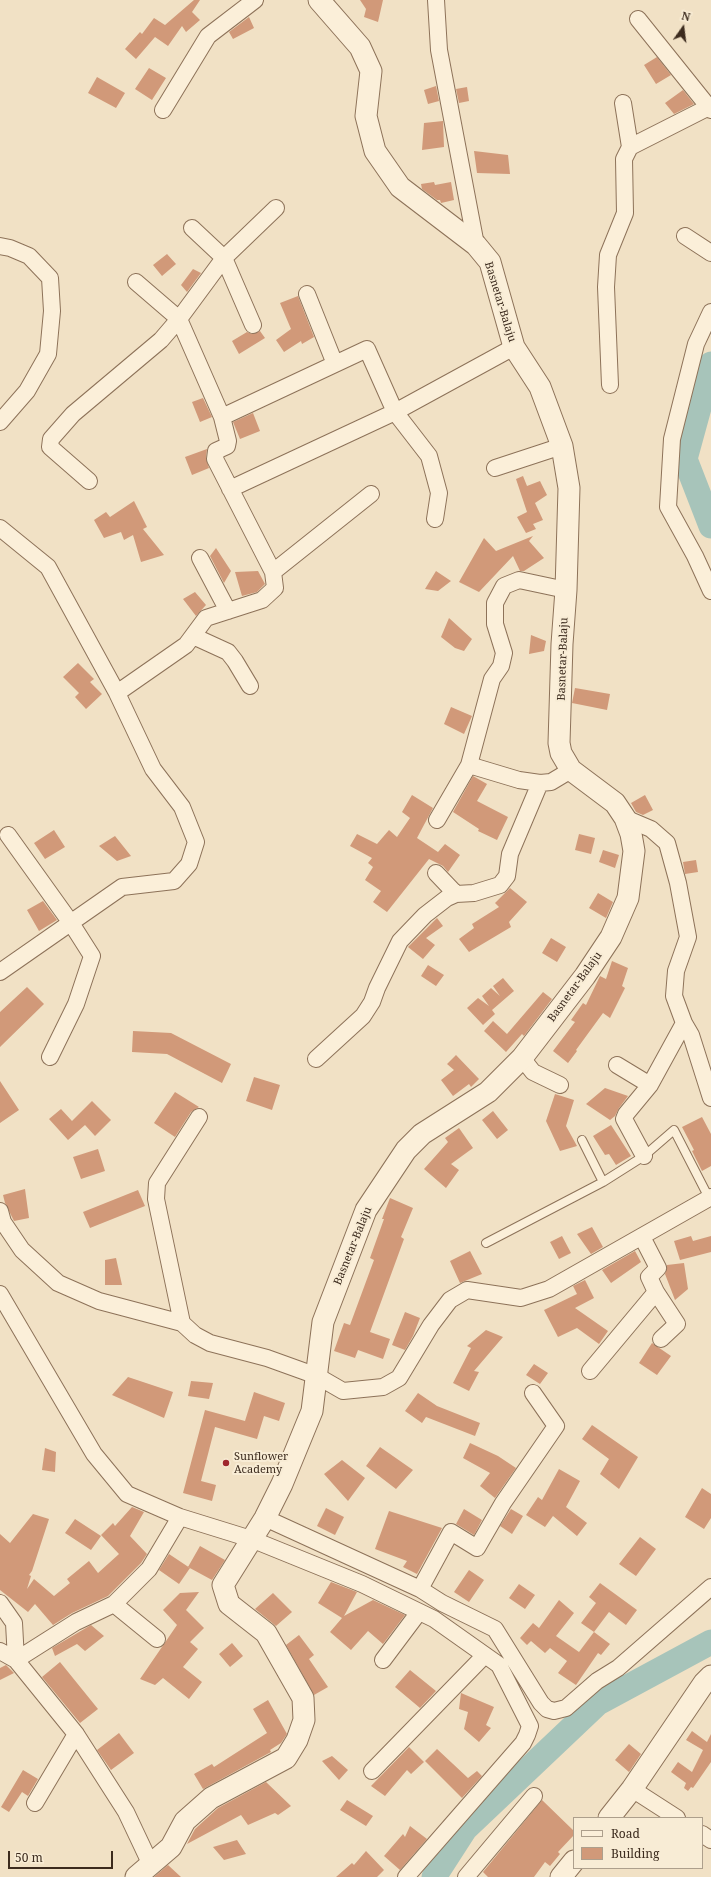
<!DOCTYPE html>
<html>
<head>
<meta charset="utf-8">
<style>
	body { margin:0 }
	#map { position:relative; width:711px; height:1877px; overflow:hidden; background:#f1e1c5; font-family:"Noto Serif",serif }
	canvas { display:block }
	.legend { position:absolute; left:573px; top:1817px; width:130px; height:52px; box-sizing:border-box; background:#f8ecd5; border:1px solid #ad9f8c; margin:0; padding:5px 7px; list-style:none; font-size:12px; color:#3c2b1e }
	.legend li { display:flex; align-items:center; gap:8px; height:20px }
	.legend b { width:20px; border:1px solid #ad9f8c }
	.north { position:absolute; left:663px; top:8px; width:40px; height:40px; -webkit-text-stroke:3px #f8ecd5; paint-order:stroke; rotate:14deg; font-size:11px; font-weight:700; line-height:16px; text-align:center; color:#3c2b1e }
	.north::after { content:''; display:block; margin:auto; width:14px; height:18px; background:#3c2b1e; clip-path:polygon(50% 0,100% 100%,50% 72%,0 100%) }
	.scale { position:absolute; left:8px; top:1851px; width:105px; height:18px; box-sizing:border-box; border:2px solid #3c2b1e; border-top:0; padding-left:5px; font-size:12px; line-height:14px; white-space:nowrap; color:#3c2b1e; -webkit-text-stroke:3px #f8ecd5; paint-order:stroke }
</style>
</head>
<body>
<div id="map">
<canvas width="711" height="1877"></canvas>
<ul class="legend">
<li><b style="height:5px;background:#fbefd9"></b>Road</li>
<li><b style="height:11px;background:#d19979"></b>Building</li>
</ul>
<div class="north">N</div>
<div class="scale">50 m</div>
</div>
<script>
const g = document.querySelector('canvas').getContext('2d');
g.lineJoin = 'round';
const toPath = rows => new Path2D(rows.map(r => 'M' + r).join(''));
function trace(path, color, width, dash) { g.strokeStyle = color; g.lineWidth = width; g.lineCap = dash ? 'butt' : 'round'; g.setLineDash(dash || []); g.stroke(path); }
function fillPath(path, color) { g.fillStyle = color; g.fill(path, 'evenodd'); }
function write(font, color, halo, rows, align = 'center') {
  g.font = font + ' "Noto Serif",serif'; g.lineWidth = 4; g.setLineDash([]); g.textBaseline = 'middle'; g.strokeStyle = halo; g.fillStyle = color; for (const [text, x, y, turn = 0] of rows) {
    g.save(); g.translate(x, y); g.rotate((+turn || 0) * Math.PI / 180); g.textAlign = isNaN(turn) ? turn : align; if (halo) g.strokeText(text, 0, 0); g.fillText(text, 0, 0); g.restore();
  }
}
trace(toPath([
	[711,364,685,459,711,526],
	[434,1877,465,1829,598,1703,711,1642]
]), '#a7c4ba', 25);
fillPath(toPath([
	[194,0,200,0,192,12,200,20,186,32,182,26,168,46,155,37,136,59,125,49,140,32,142,34,154,18,165,25],
	[360,0,383,0,378,22,364,17,366,9],
	[249,17,254,28,233,39,229,32],
	[657,57,671,75,656,84,644,65],
	[149,68,166,78,152,100,135,89],
	[97,77,125,93,116,108,88,93],
	[436,86,439,101,428,104,424,90],
	[467,87,469,101,459,103,456,89],
	[683,90,694,104,674,114,665,103],
	[443,121,444,147,422,150,424,123],
	[474,151,508,155,510,174,477,173],
	[434,182,435,185,451,182,454,200,441,203,440,200,437,200,422,189,421,184],
	[167,254,176,264,162,276,153,265],
	[193,269,201,273,187,292,181,285],
	[298,296,314,337,302,344,301,341,284,352,276,340,291,329,280,303],
	[260,331,265,338,239,354,232,341,247,332,252,334],
	[203,398,212,417,200,422,192,402],
	[253,413,260,431,240,439,233,422],
	[207,449,206,458,209,468,192,475,185,457],
	[523,476,527,486,540,481,547,495,535,503,543,520,533,524,536,529,526,533,517,517,527,512,516,479],
	[134,501,147,527,143,529,164,555,141,562,133,535,124,540,121,532,104,538,94,520,106,512,110,517],
	[533,536,529,541,544,558,524,571,520,571,513,556,479,592,459,582,484,538,496,551],
	[216,548,231,571,224,583,210,556],
	[258,571,265,584,257,592,242,596,235,572],
	[436,571,451,581,438,591,425,589],
	[195,592,206,605,196,616,183,599],
	[449,618,472,639,464,651,455,648,441,637],
	[531,635,546,641,544,651,529,654],
	[78,663,94,679,90,682,102,694,86,709,75,697,79,693,63,677],
	[575,688,610,694,607,710,572,703],
	[451,707,472,716,464,734,444,724],
	[473,776,487,784,477,801,508,817,497,840,478,831,479,829,453,812],
	[412,795,433,808,417,838,438,852,445,844,460,855,448,872,443,866,429,859,387,912,373,902,381,891,365,880,373,867,368,863,372,858,350,846,357,834,377,844,389,830,397,837,410,818,402,812],
	[645,795,653,810,643,815,636,812,631,803],
	[54,830,65,847,45,859,34,843],
	[579,834,595,838,591,854,575,850],
	[115,836,131,856,117,861,99,846],
	[603,850,619,855,615,868,599,862],
	[696,860,698,872,685,874,683,862],
	[510,888,527,902,509,922,511,927,469,952,459,939,474,928,472,924,499,907,495,903],
	[598,893,613,902,606,918,589,908],
	[43,901,57,920,39,931,27,910],
	[437,918,443,926,426,938,435,945,423,959,408,947],
	[551,938,566,947,557,962,542,953],
	[612,961,628,968,622,986,625,988,610,1018,603,1013,576,1050,577,1051,568,1063,553,1051,575,1022,571,1020,583,1003,586,1005,600,976,606,979],
	[428,965,444,975,436,986,421,976],
	[503,978,514,991,492,1010,495,1014,483,1025,467,1008,478,998,489,1006,482,996,491,988,500,996,493,986],
	[27,987,44,1004,0,1047,0,1012],
	[543,992,552,999,524,1036,522,1034,506,1052,484,1031,493,1021,507,1034],
	[133,1031,171,1033,231,1064,222,1083,167,1054,132,1052],
	[456,1055,479,1079,471,1087,469,1084,453,1096,441,1080,454,1070,447,1064],
	[254,1077,280,1085,272,1110,246,1101],
	[0,1081,19,1110,0,1123],
	[605,1088,628,1096,619,1108,615,1116,610,1120,586,1104],
	[175,1092,199,1107,191,1112,175,1137,154,1123],
	[555,1094,574,1100,566,1126,577,1146,560,1151,546,1121],
	[92,1101,111,1120,95,1136,85,1125,68,1140,49,1119,61,1109,72,1121],
	[493,1111,508,1130,497,1139,482,1120],
	[702,1117,711,1134,711,1166,702,1171,692,1151,694,1150,682,1127],
	[611,1125,631,1156,616,1165,609,1154,605,1155,593,1136],
	[459,1128,473,1148,451,1164,459,1170,446,1188,424,1169,448,1142,445,1138],
	[98,1149,105,1171,81,1179,73,1157],
	[25,1189,29,1218,14,1221,5,1203,3,1195],
	[138,1190,145,1206,90,1228,83,1212],
	[390,1198,413,1208,401,1237,404,1239,370,1332,390,1339,383,1359,358,1350,355,1358,334,1351,344,1323,350,1325,374,1260,370,1258,384,1219,382,1219],
	[592,1227,603,1247,591,1254,577,1234],
	[562,1236,571,1253,559,1259,550,1242],
	[691,1236,693,1241,711,1236,711,1252,680,1260,674,1241],
	[470,1251,482,1274,460,1283,450,1261],
	[635,1251,641,1262,611,1283,602,1270],
	[116,1258,122,1285,105,1285,105,1260],
	[684,1263,688,1289,675,1300,665,1274,667,1265],
	[585,1280,594,1298,575,1308,608,1331,599,1344,577,1328,558,1337,544,1310,577,1294,573,1286],
	[405,1312,420,1318,413,1336,405,1350,392,1345],
	[486,1330,503,1337,474,1371,479,1372,469,1391,453,1383,471,1348,467,1346],
	[652,1343,671,1356,657,1375,639,1363],
	[534,1364,548,1373,540,1384,526,1375],
	[128,1377,173,1392,164,1418,112,1395],
	[191,1381,213,1383,209,1399,188,1396],
	[254,1392,285,1403,279,1421,264,1416,257,1439,215,1427,201,1481,216,1485,212,1501,183,1493,205,1410,245,1421],
	[418,1393,437,1406,480,1423,475,1436,426,1417,422,1423,405,1411],
	[592,1425,638,1457,619,1489,600,1474,609,1459,582,1439],
	[470,1443,498,1456,516,1468,495,1498,480,1486,490,1473,463,1458],
	[380,1447,413,1470,396,1489,366,1466],
	[45,1448,56,1452,55,1472,42,1470],
	[342,1460,365,1478,348,1501,324,1474],
	[559,1469,580,1481,566,1507,587,1523,577,1536,553,1516,545,1527,526,1515,538,1497,542,1500],
	[702,1488,711,1494,711,1518,704,1529,685,1517],
	[132,1507,144,1512,130,1536,147,1554,141,1563,108,1596,72,1613,53,1625,35,1604,28,1612,0,1590,0,1534,10,1543,33,1514,49,1519,32,1571,29,1575,31,1576,27,1589,34,1579,54,1596,70,1583,67,1579,89,1561,98,1573,119,1554,101,1535,113,1523,115,1526],
	[326,1508,344,1517,335,1535,317,1526],
	[464,1509,482,1520,474,1535,456,1524],
	[511,1509,523,1516,512,1534,500,1526],
	[389,1511,442,1528,417,1574,403,1567,407,1561,375,1549],
	[75,1519,101,1536,91,1550,65,1533],
	[640,1537,656,1549,636,1576,619,1564],
	[200,1546,225,1560,212,1580,188,1567],
	[169,1554,190,1568,179,1584,159,1570],
	[469,1570,484,1580,469,1602,454,1592],
	[331,1582,357,1592,344,1616,373,1600,405,1615,383,1644,368,1631,351,1650,330,1632,342,1618,318,1603],
	[600,1583,637,1610,626,1625,609,1612,594,1632,581,1623,596,1603,589,1597],
	[519,1584,535,1595,525,1609,509,1598],
	[199,1592,186,1610,204,1628,190,1642,198,1649,183,1667,202,1682,189,1699,163,1678,155,1685,140,1679,177,1625,163,1610,180,1593],
	[273,1593,292,1612,276,1626,255,1609],
	[559,1600,574,1613,556,1636,579,1652,594,1632,610,1644,601,1655,598,1653,576,1685,558,1673,567,1661,550,1648,545,1653,531,1641,527,1645,520,1638,533,1623,539,1628],
	[91,1625,104,1636,85,1651,77,1644,55,1656,52,1648],
	[299,1635,314,1655,309,1659,328,1687,314,1695,286,1645],
	[232,1643,243,1656,230,1667,219,1654],
	[60,1662,98,1709,80,1723,42,1677],
	[6,1665,14,1673,0,1680,0,1668],
	[410,1670,436,1691,420,1708,395,1687],
	[461,1693,494,1707,486,1725,491,1728,479,1742,464,1729,468,1712,459,1709],
	[268,1700,287,1734,281,1743,270,1750,271,1752,203,1789,194,1774,212,1764,214,1767,267,1733,253,1709],
	[692,1731,707,1742,711,1734,711,1762,693,1788,691,1787,688,1791,684,1788,686,1783,671,1772,678,1762,692,1772,703,1750,686,1740],
	[119,1733,134,1753,111,1770,97,1750],
	[629,1744,641,1754,629,1772,615,1760],
	[409,1747,424,1762,411,1774,407,1770,385,1796,371,1786],
	[437,1749,468,1778,477,1771,482,1776,462,1798,425,1761],
	[332,1756,348,1770,339,1780,322,1761],
	[23,1770,38,1779,28,1796,22,1792,9,1812,1,1807],
	[266,1782,291,1806,278,1815,275,1813,248,1825,241,1815,187,1844,195,1829,218,1808],
	[347,1800,373,1816,366,1826,340,1810],
	[542,1800,574,1831,574,1835,558,1852,560,1854,550,1866,545,1862,534,1877,488,1877,483,1872],
	[410,1826,427,1839,400,1870,384,1856,403,1834,405,1837],
	[237,1840,246,1854,224,1860,213,1847],
	[366,1851,384,1870,377,1877,336,1877,352,1863,354,1865],
	[168,1865,181,1877,154,1877]
]), '#d19979');
const service = toPath([
	[582,1140,603,1182],
	[486,1243,603,1182,644,1156,674,1130,709,1198]
]);
const minor = toPath([
	[436,0,439,50,476,245],
	[638,19,711,110],
	[623,103,630,147],
	[163,110,208,36,255,0],
	[192,228,224,258,253,325],
	[685,236,711,253],
	[0,246,10,248,29,256,50,278,52,311,48,354,27,391,0,422],
	[307,294,335,364],
	[711,312,696,344,672,439,668,507,695,556,711,591],
	[610,385,606,287,608,255,625,213,624,159,630,147,709,107],
	[222,417,367,349,395,412,429,456,439,493,435,519],
	[495,468,562,446],
	[89,481,50,447,51,439,73,414,161,340,179,319,136,282],
	[230,489,395,412,514,347],
	[0,528,48,567,117,693,153,769,182,807,196,842,189,864,174,881,122,887,0,972],
	[200,558,228,611],
	[273,572,371,494],
	[193,636,228,652,235,661,250,686],
	[117,693,186,645,206,618,262,600,275,588,273,572,215,459,216,451,227,446,228,441,222,417,179,319,224,258,276,208],
	[469,765,519,780,540,783,551,782,571,770],
	[625,818,651,829,667,843,678,883,688,937,676,971,674,996,684,1023,691,1035,711,1098],
	[437,820,469,765,492,679,501,666,504,653,495,624,495,603,504,586,519,580,566,590],
	[8,835,71,923,92,956,76,1004,50,1057],
	[436,873,456,894],
	[522,1058,533,1072,560,1085],
	[316,1059,363,1016,372,1002,377,988,400,941,425,915,447,898,456,894,474,893,500,885,507,876,510,854,540,783],
	[617,1065,650,1085],
	[199,1117,157,1183,156,1199,182,1323,195,1335,210,1343,267,1358,317,1376,343,1391,383,1387,399,1378,431,1325,450,1300,467,1290,521,1298,549,1289,711,1197],
	[644,1156,624,1119,626,1114,650,1085,684,1023],
	[0,1211,3,1222,22,1250,58,1283,99,1301,182,1323],
	[642,1237,658,1268,649,1277,656,1292,677,1324,661,1339],
	[0,1294,94,1454,127,1494,180,1517,251,1539,362,1584,434,1619,499,1665,530,1726,527,1735,523,1743,406,1877],
	[590,1371,656,1292],
	[265,1518,420,1589,442,1603,495,1629,541,1703,547,1709,554,1711,566,1708,597,1681,618,1668,711,1587],
	[420,1589,451,1532,477,1548,503,1503,556,1426,533,1393],
	[0,1603,14,1623,16,1660,76,1734,126,1812,151,1865],
	[114,1604,157,1639],
	[0,1651,16,1660,76,1622,114,1604,149,1569,180,1517],
	[383,1660,419,1612],
	[372,1771,485,1655],
	[632,1789,677,1818],
	[35,1803,76,1734],
	[702,1834,711,1840],
	[466,1877,534,1796]
]);
const tertiary = toPath([
	[609,1818,632,1789,704,1683,711,1676],
	[136,1877,171,1847,185,1821,211,1798,286,1758,297,1740,304,1720,303,1698,266,1633,229,1604,223,1585,265,1518,282,1484,312,1411,323,1322,366,1210,406,1150,422,1134,488,1092,522,1058,585,976,611,937,628,898,634,851,631,834,625,818,615,803,571,770,561,753,559,743,562,644,566,590,569,488,562,446,540,387,514,347,490,262,476,245,400,187,375,151,366,116,371,71,360,47,319,0],
	[561,1877,574,1861]
]);
trace(service, '#8d7259', 10);
trace(minor, '#8d7259', 18);
trace(tertiary, '#8d7259', 23);
trace(service, '#fbefd9', 8);
trace(minor, '#fbefd9', 16);
trace(tertiary, '#fbefd9', 21);
for (const [x, y, r, color] of [
	[226,1463,4,"#9f262d"]
]) { const dot = new Path2D(); dot.arc(x, y, r, 0, 2 * Math.PI); g.fillStyle = color; g.fill(dot); trace(dot, '#f8ecd5', 1.5); }
write('11px', '#3c2b1e', '#f8ecd5', [
	["Basnetar-Balaju",500,302,73],
	["Basnetar-Balaju",563,659,-88],
	["Basnetar-Balaju",575,987,-54],
	["Basnetar-Balaju",353,1246,-68]
]);
write('11px', '#3c2b1e', '#f8ecd5', [
	["Sunflower",234,1457],
	["Academy",234,1470]
], 'left');
</script>
</body>
</html>
